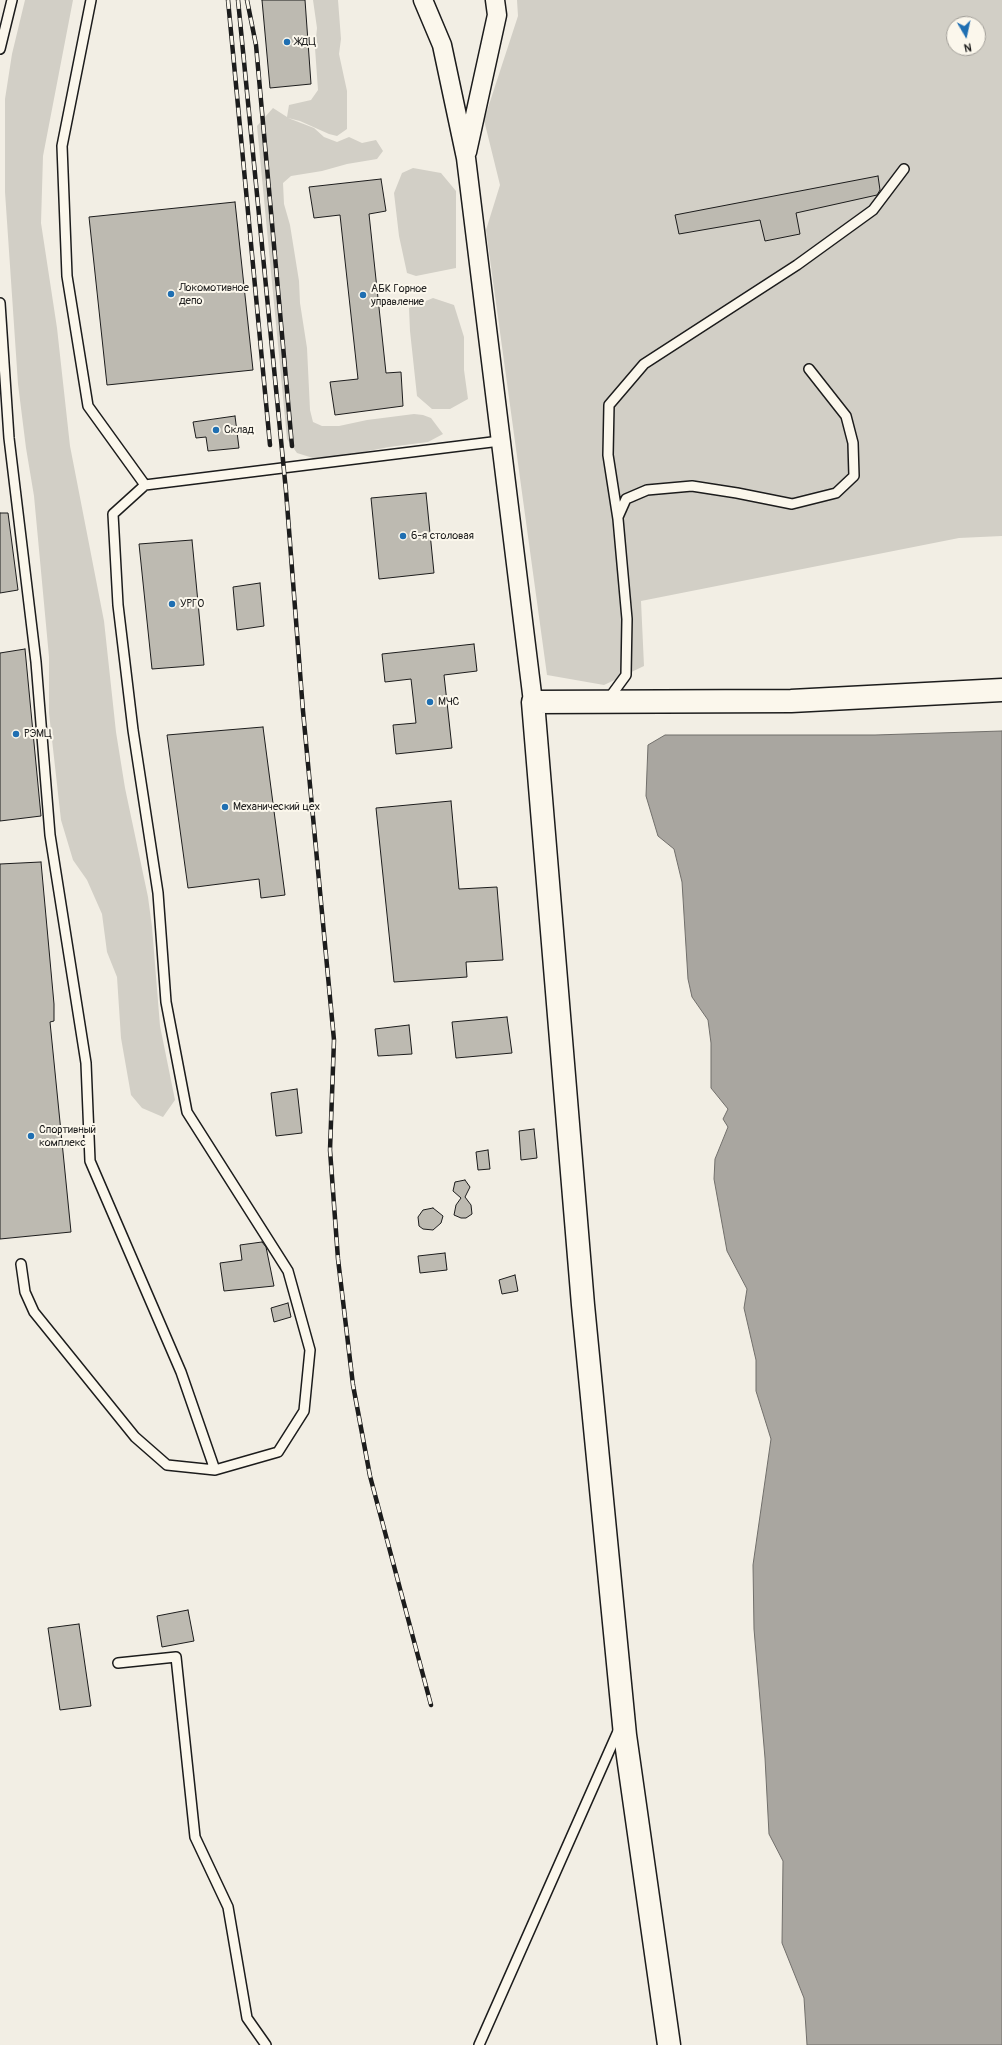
<!DOCTYPE html>
<html>
<head>
<meta charset="utf-8">
<style>
	body { margin:0 }
	#map { position:relative; width:1002px; height:2045px; overflow:hidden; background:#f2eee4; font-family:Pangolin,sans-serif }
	canvas { display:block }
	.north { position:absolute; left:946px; top:16px; width:40px; height:40px; box-sizing:border-box; background:#fbf7ec; border:1px solid #a29f99; border-radius:50%; rotate:171deg; font-size:11px; font-weight:700; line-height:16px; text-align:center; color:#1c1c1c }
	.north::after { content:''; display:block; margin:auto; width:14px; height:18px; background:#1f6fb2; clip-path:polygon(50% 0,100% 100%,50% 72%,0 100%) }
</style>
</head>
<body>
<div id="map">
<canvas width="1002" height="2045"></canvas>
<div class="north">N</div>
</div>
<script>
const g = document.querySelector('canvas').getContext('2d');
g.lineJoin = 'round';
function fillPath(path, color) { g.fillStyle = color; g.fill(path, 'evenodd'); }
const toPath = rows => new Path2D(rows.map(r => 'M' + r).join(''));
function trace(path, color, width, dash) { g.strokeStyle = color; g.lineWidth = width; g.lineCap = dash ? 'butt' : 'round'; g.setLineDash(dash || []); g.stroke(path); }
function write(font, color, halo, rows, align = 'center') {
  g.font = font + ' Pangolin,sans-serif'; g.lineWidth = 4; g.setLineDash([]); g.textBaseline = 'middle'; g.strokeStyle = halo; g.fillStyle = color; for (const [text, x, y, turn = 0] of rows) {
    g.save(); g.translate(x, y); g.rotate((+turn || 0) * Math.PI / 180); g.textAlign = isNaN(turn) ? turn : align; if (halo) g.strokeText(text, 0, 0); g.fillText(text, 0, 0); g.restore();
  }
}
fillPath(toPath([
	[25,0,73,0,43,156,41,223,57,328,70,446,104,621,116,732,125,788,148,897,152,927,160,1026,175,1100,163,1117,142,1108,131,1095,121,1038,117,977,107,952,102,914,87,880,73,860,61,820,49,713,49,657,34,496,26,448,18,384,5,192,5,99,12,54],
	[313,0,338,0,341,39,339,54,347,91,347,129,337,136,329,134,300,121,288,118,314,128,324,137,337,142,349,137,362,143,376,140,383,151,377,159,347,164,322,171,291,176,283,183,284,204,290,225,299,281,300,303,307,348,310,410,313,422,322,426,339,426,367,420,414,414,423,415,431,418,443,434,428,442,389,447,347,455,313,458,297,453,287,439,257,126,273,108,287,117,289,105,311,100,318,90,315,48,317,28],
	[517,0,1002,0,1002,536,959,538,641,601,644,666,604,685,547,675,486,230,500,185,484,120,518,16],
	[954,24,978,24,978,48,954,48],
	[413,168,441,173,456,191,456,268,416,276,407,273,399,236,394,193,402,173],
	[433,298,454,305,464,337,464,370,468,399,450,409,432,409,417,396,410,331,409,308]
]), '#d2cfc6');
const water = toPath([
	[1002,731,1002,2045,807,2045,804,1998,782,1943,783,1861,769,1834,765,1758,754,1629,753,1565,771,1439,756,1391,756,1360,744,1308,747,1289,727,1251,714,1179,715,1159,728,1127,723,1119,728,1109,711,1088,711,1043,708,1020,692,997,688,979,682,882,674,849,658,836,646,796,648,745,665,735,875,735,1002,731]
]);
fillPath(water, '#a9a6a0');
trace(water, '#716f6b', 1);
const building = toPath([
	[262,0,305,0,311,84,270,88,262,0],
	[878,176,880,190,877,195,796,213,800,234,765,241,760,220,679,234,675,215,878,176],
	[381,179,386,211,369,214,386,373,401,372,403,406,335,415,330,382,358,379,340,215,314,218,309,187,381,179],
	[235,202,253,370,107,385,89,217,235,202],
	[235,416,239,448,208,451,206,437,196,438,193,422,235,416],
	[426,493,434,573,379,579,371,498,426,493],
	[0,513,8,513,18,590,0,593,0,513],
	[192,540,204,665,152,669,139,544,192,540],
	[260,583,264,626,237,630,233,587,260,583],
	[474,644,477,671,444,675,452,748,396,754,393,725,416,723,411,679,385,682,382,654,474,644],
	[25,649,41,816,0,821,0,653,25,649],
	[263,727,285,895,261,898,259,879,188,888,167,735,263,727],
	[451,801,459,889,497,887,503,960,466,962,467,977,394,982,376,808,451,801],
	[41,862,54,1004,54,1021,50,1022,71,1232,0,1239,0,864,41,862],
	[507,1017,512,1053,456,1058,452,1022,507,1017],
	[409,1025,412,1054,378,1056,375,1029,409,1025],
	[297,1089,302,1133,276,1136,271,1093,297,1089],
	[534,1129,537,1158,521,1160,519,1131,534,1129],
	[488,1150,490,1169,478,1170,476,1152,488,1150],
	[465,1180,470,1187,465,1197,471,1205,472,1214,466,1218,461,1218,454,1215,456,1205,461,1198,453,1191,455,1182,465,1180],
	[433,1208,443,1216,441,1223,433,1230,423,1229,419,1226,418,1217,423,1210,433,1208],
	[262,1242,266,1247,274,1286,224,1291,220,1263,242,1260,240,1245,262,1242],
	[445,1253,447,1270,420,1273,418,1256,445,1253],
	[515,1275,518,1291,502,1294,499,1280,515,1275],
	[288,1303,291,1317,274,1322,271,1308,288,1303],
	[188,1610,194,1641,162,1647,157,1616,188,1610],
	[79,1624,91,1706,60,1710,48,1628,79,1624]
]);
fillPath(building, '#bdbab1');
trace(building, '#1c1c1c', 1);
const lane = toPath([
	[91,0,62,146,67,276,88,406,145,485],
	[0,49,12,0],
	[0,303,9,438,36,662,50,835,86,1063,90,1161,181,1372,215,1470,278,1452,304,1411,310,1350,288,1271,187,1112,166,1002,158,893,133,730,118,605,113,514,145,485,500,441],
	[618,517,626,499,647,490,692,486,737,493,792,504,836,493,854,476,853,443,846,416,809,369],
	[607,701,626,675,627,619,618,519,608,455,609,405,644,364,797,265,873,210,904,169],
	[21,1264,25,1292,34,1312,135,1437,167,1465,215,1470],
	[118,1663,176,1657,195,1837,228,1907,247,2018,266,2045],
	[479,2045,619,1729]
]);
const street = toPath([
	[423,0,442,45,466,158,533,702],
	[467,152,497,15,495,0]
]);
const secondary = toPath([
	[669,2045,625,1735,583,1305,533,702,791,701,1002,690]
]);
trace(lane, '#1c1c1c', 12);
trace(street, '#1c1c1c', 21);
trace(secondary, '#1c1c1c', 25);
trace(lane, '#fbf7ec', 9);
trace(street, '#fbf7ec', 18);
trace(secondary, '#fbf7ec', 22);
const rail = toPath([
	[228,0,270,445],
	[238,0,286,491,303,711,334,1040,330,1150,338,1259,353,1385,370,1476,431,1705],
	[247,0,256,45,292,446]
]);
trace(rail, '#1c1c1c', 4.5);
trace(rail, '#fbf7ec', 3, [9]);
for (const [x, y, r, color] of [
	[287,42,4,"#1f6fb2"],
	[171,294,4,"#1f6fb2"],
	[363,295,4,"#1f6fb2"],
	[216,430,4,"#1f6fb2"],
	[403,536,4,"#1f6fb2"],
	[172,604,4,"#1f6fb2"],
	[430,702,4,"#1f6fb2"],
	[16,734,4,"#1f6fb2"],
	[225,807,4,"#1f6fb2"],
	[31,1136,4,"#1f6fb2"]
]) { const dot = new Path2D(); dot.arc(x, y, r, 0, 2 * Math.PI); g.fillStyle = color; g.fill(dot); trace(dot, '#fbf7ec', 1.5); }
write('11px', '#1c1c1c', '#fbf7ec', [
	["ЖДЦ",295,42],
	["Локомотивное",179,288],
	["депо",179,301],
	["АБК Горное",371,289],
	["управление",371,302],
	["Склад",224,430],
	["6-я столовая",411,536],
	["УРГО",180,604],
	["МЧС",438,702],
	["РЭМЦ",24,734],
	["Механический цех",233,807],
	["Спортивный",39,1130],
	["комплекс",39,1143]
], 'left');
</script>
</body>
</html>
